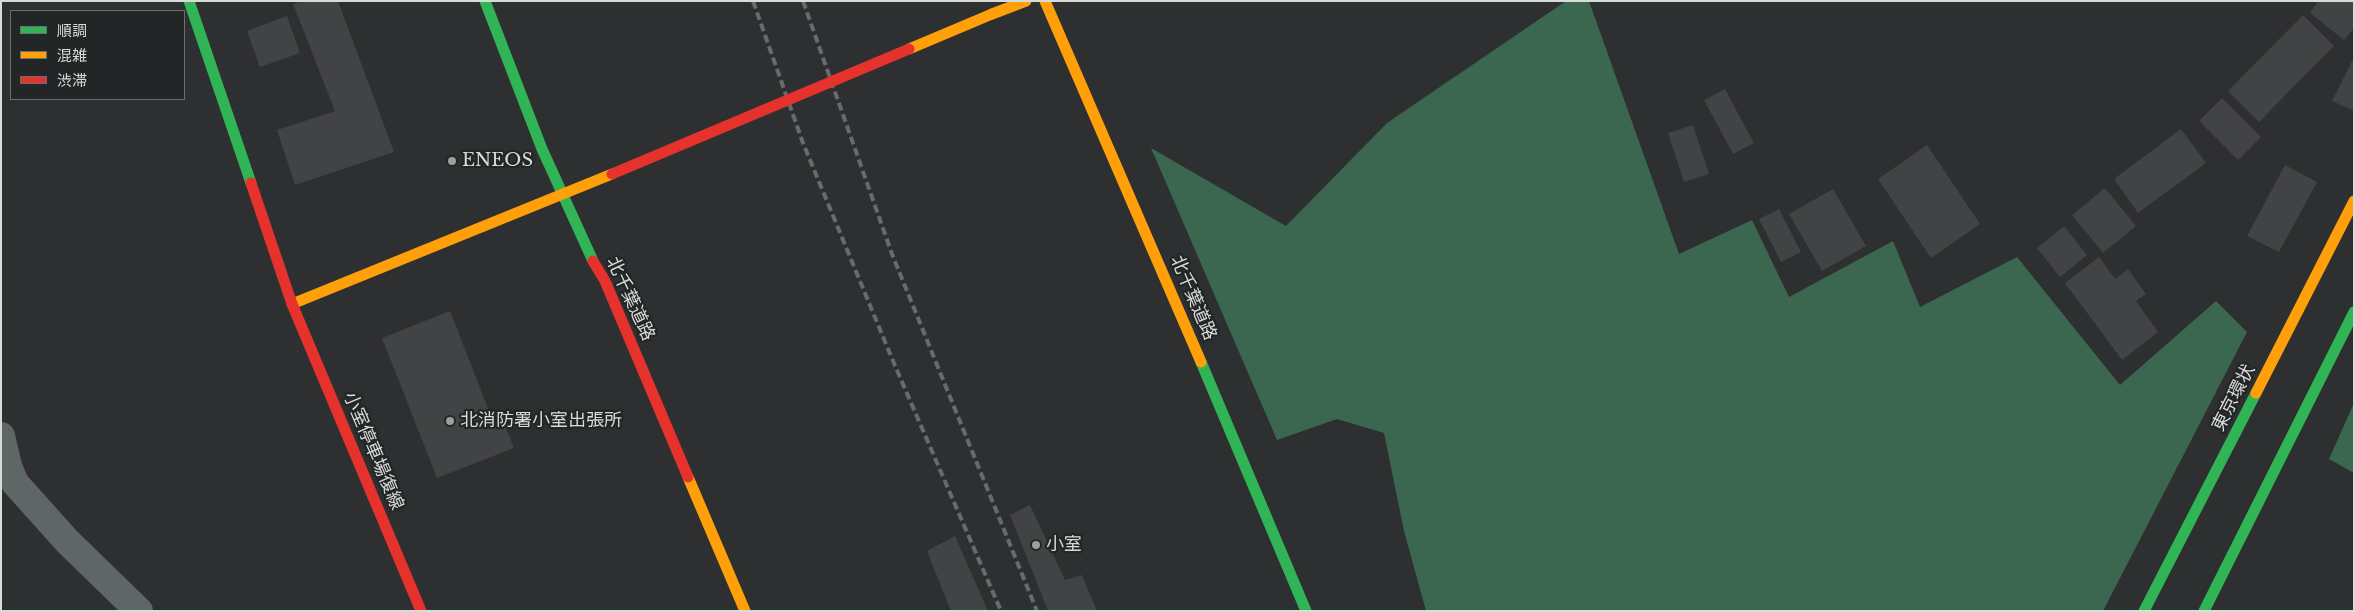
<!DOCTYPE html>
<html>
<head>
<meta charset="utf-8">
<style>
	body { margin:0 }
	#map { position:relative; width:2355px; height:612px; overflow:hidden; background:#2e2f30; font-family:"Libre Baskerville","Noto Sans JP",serif }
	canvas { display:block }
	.frame { position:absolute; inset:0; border:2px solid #d9dbdb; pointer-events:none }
	.legend { position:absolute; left:10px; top:10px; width:175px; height:90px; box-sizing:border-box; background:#232627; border:1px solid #6c6e6f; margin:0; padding:6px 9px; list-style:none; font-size:15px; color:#d9dbdb }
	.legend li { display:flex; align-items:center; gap:10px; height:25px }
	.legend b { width:25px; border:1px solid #6c6e6f }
</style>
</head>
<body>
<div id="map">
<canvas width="2355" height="612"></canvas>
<div class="frame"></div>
<ul class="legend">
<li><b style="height:6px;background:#30b455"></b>順調</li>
<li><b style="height:6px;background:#ff9f0a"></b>混雑</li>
<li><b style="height:6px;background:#e5322d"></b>渋滞</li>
</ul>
</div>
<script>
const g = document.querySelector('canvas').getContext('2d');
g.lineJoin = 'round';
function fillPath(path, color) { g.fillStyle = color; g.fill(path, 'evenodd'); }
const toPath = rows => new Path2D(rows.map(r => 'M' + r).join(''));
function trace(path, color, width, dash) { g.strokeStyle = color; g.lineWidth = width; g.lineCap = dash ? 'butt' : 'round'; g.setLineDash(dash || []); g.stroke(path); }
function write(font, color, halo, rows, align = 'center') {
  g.font = font + ' "Libre Baskerville","Noto Sans JP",serif'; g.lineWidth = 4.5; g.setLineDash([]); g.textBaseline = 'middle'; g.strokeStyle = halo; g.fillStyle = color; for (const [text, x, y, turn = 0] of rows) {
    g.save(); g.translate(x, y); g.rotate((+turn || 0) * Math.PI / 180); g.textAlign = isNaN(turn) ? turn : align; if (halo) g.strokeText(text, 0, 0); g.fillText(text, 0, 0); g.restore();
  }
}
fillPath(toPath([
	[1566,1,1589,1,1679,254,1752,220,1789,297,1893,241,1920,307,2017,257,2120,385,2216,301,2247,332,2103,611,1426,611,1404,531,1384,433,1337,419,1277,440,1151,148,1286,226,1387,123],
	[2354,403,2354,473,2329,459]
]), '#3b6650');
fillPath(toPath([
	[302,1,338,1,394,152,295,185,277,130,335,111,293,4],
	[2318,1,2354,1,2354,28,2344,40,2310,13],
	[2303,15,2334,46,2259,122,2228,91],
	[287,16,300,53,260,67,247,31],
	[2352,61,2354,62,2354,111,2332,101],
	[1725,89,1754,143,1733,154,1704,100],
	[2222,98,2261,137,2238,160,2199,121],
	[1693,125,1709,174,1684,182,1668,133],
	[2181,129,2206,163,2138,213,2114,179],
	[1927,145,1980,224,1931,258,1878,179],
	[2285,165,2317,182,2279,252,2247,236],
	[2105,188,2136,226,2103,253,2072,215],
	[1833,189,1866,246,1822,271,1789,214],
	[1779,209,1801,252,1781,262,1759,219],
	[2064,226,2087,255,2060,277,2037,248],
	[2099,257,2115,279,2128,269,2146,294,2136,301,2158,332,2122,360,2065,283],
	[450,311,491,416,500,413,514,448,437,478,382,338],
	[1030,505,1065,580,1082,575,1097,611,1048,611,1010,515],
	[955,536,988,611,951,611,927,551]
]), '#424344');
trace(toPath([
	[1,436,8,466,15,483,67,541,139,611]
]), '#5f6666', 28);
trace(toPath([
	[189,1,251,183],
	[485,1,542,149,593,261],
	[1201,362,1306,611],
	[2144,611,2256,393],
	[2204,611,2354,312]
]), '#30b455', 11);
trace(toPath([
	[1045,1,1201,362],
	[992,14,1026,1],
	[292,304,612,174],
	[2256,393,2354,201],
	[688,477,745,611]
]), '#ff9f0a', 11);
trace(toPath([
	[251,183,292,304,421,611],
	[593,261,605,281,688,477]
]), '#e5322d', 11);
trace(toPath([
	[753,1,803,143,893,361,1001,611],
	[803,1,892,254,1037,611]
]), '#686b6c', 4, [8, 4]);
trace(toPath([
	[909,49,992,14]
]), '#ff9f0a', 11);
trace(toPath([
	[612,174,909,49]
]), '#e5322d', 11);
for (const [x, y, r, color] of [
	[452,161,5,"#9d9f9f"],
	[450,421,5,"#9d9f9f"],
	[1036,545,5,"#9d9f9f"]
]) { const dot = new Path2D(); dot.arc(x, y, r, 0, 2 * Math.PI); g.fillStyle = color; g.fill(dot); trace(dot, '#232627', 2); }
write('18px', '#d9dbdb', '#232627', [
	["ENEOS",462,161],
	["北消防署小室出張所",460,421],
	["小室",1046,545]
], 'left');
write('18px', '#d9dbdb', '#232627', [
	["北千葉道路",1193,298,67],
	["北千葉道路",630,299,65],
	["東京環状",2234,398,-63],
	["小室停車場復線",373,451,67]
]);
</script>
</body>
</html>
